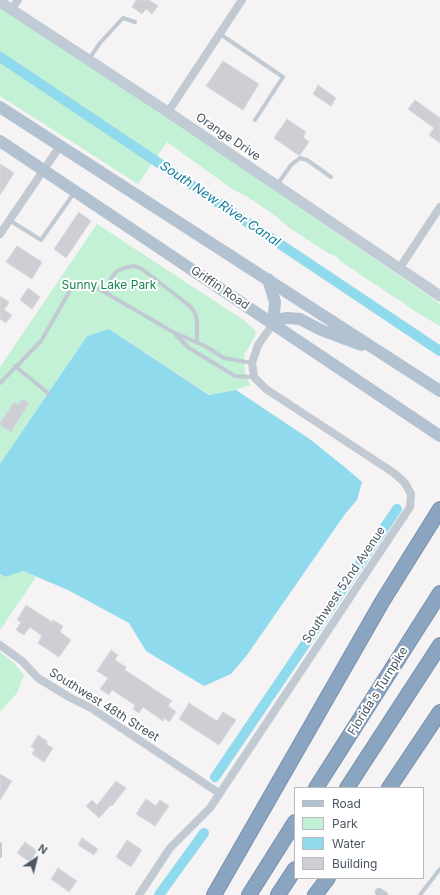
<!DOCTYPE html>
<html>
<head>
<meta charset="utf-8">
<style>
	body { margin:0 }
	#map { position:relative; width:440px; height:895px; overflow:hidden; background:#f5f3f3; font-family:Inter,sans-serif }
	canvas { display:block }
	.legend { position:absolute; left:294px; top:787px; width:130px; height:92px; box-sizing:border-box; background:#fff; border:1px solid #b7bbc0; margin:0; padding:5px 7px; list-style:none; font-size:12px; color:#4a5661 }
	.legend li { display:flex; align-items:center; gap:8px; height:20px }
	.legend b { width:20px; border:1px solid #b7bbc0 }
	.north { position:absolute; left:16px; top:839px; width:40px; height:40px; -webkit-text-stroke:3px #fff; paint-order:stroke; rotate:35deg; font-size:11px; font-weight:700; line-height:16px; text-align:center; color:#4a5661 }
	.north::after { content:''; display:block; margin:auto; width:14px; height:18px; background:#4a5661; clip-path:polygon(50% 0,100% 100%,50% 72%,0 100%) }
</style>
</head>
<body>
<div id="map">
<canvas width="440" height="895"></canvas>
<ul class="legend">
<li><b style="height:5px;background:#b3c2d1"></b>Road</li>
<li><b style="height:11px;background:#c3f1d5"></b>Park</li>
<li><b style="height:11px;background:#90daee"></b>Water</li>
<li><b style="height:11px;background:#cdcfd5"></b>Building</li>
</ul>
<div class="north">N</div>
</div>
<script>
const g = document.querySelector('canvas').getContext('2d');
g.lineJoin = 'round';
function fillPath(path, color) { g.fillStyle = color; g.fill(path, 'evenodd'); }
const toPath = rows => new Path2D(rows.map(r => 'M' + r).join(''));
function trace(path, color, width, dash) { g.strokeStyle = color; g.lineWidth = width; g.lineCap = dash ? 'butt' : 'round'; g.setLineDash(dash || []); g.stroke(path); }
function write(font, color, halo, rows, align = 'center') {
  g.font = font + ' Inter,sans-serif'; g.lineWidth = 4; g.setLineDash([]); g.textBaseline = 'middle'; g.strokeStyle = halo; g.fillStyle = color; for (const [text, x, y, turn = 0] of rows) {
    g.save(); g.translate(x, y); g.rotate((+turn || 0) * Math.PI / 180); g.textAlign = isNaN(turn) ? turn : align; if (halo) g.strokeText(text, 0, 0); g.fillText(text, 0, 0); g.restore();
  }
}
fillPath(toPath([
	[0,8,126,89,420,290,440,304,440,326,416,312,399,300,394,297,340,261,336,256,328,253,288,227,276,216,246,196,232,189,167,142,138,184,0,96],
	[97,224,245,321,256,331,254,338,244,355,245,372,250,385,236,390,210,395,109,329,87,336,0,464,0,367],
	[23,571,36,577,0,630,0,574,5,577],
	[0,652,12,661,24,675,17,693,0,712]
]), '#c3f1d5');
fillPath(toPath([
	[109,329,209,395,236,390,311,440,347,469,362,482,357,500,345,514,247,655,231,674,204,686,146,651,129,623,68,590,23,571,5,577,0,574,0,464,87,336]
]), '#90daee');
trace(toPath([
	[0,57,440,351],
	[215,777,397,509],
	[159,895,204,833]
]), '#90daee', 10);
const building = toPath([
	[136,0,149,0,158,6,152,14,146,9,142,14,132,7,136,0],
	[223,61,259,84,243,110,206,86,223,61],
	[318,85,336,98,331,106,313,94,318,85],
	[415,100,440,118,440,143,429,135,434,128,408,109,415,100],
	[287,119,306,132,303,137,309,142,300,155,298,155,274,138,287,119],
	[0,164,14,173,0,195,0,164],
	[79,212,91,221,66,258,54,249,79,212],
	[17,246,42,262,32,279,6,262,17,246],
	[28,288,40,297,32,309,20,300,28,288],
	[0,296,9,302,4,310,12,315,6,323,0,319,0,296],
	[23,399,29,403,11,432,0,425,0,423,14,402,18,405,23,399],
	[26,605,52,622,53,620,63,626,60,632,71,640,59,657,38,643,42,636,30,627,24,635,16,630,21,622,17,620,26,605],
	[111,650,118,655,115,660,126,667,125,670,172,701,168,706,176,712,169,722,164,718,163,721,143,707,139,713,133,709,135,705,112,690,109,695,100,689,108,678,97,671,111,650],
	[189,703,217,721,223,712,236,720,219,745,179,719,189,703],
	[38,735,48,742,46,744,53,748,44,762,32,754,35,749,31,747,38,735],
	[0,774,12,781,0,800,0,774],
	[116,781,126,788,112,806,111,805,99,818,86,806,92,800,97,805,116,781],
	[146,799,156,806,160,800,169,806,155,826,136,814,146,799],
	[82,838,98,849,94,855,78,845,82,838],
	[127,840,142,850,131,867,116,857,127,840],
	[25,842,37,851,30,862,17,853,25,842],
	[58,868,77,881,69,892,51,879,58,868]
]);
fillPath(building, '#cdcfd5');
trace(building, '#d7d9de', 1);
const highway = toPath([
	[316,788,440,593],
	[347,788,440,645],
	[389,788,440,712],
	[214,895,382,602,440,509],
	[249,895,295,822],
	[278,895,295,869],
	[315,895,328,878]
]);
trace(highway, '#7690ad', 16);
trace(toPath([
	[220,34,283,77,255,120],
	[89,59,100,43,123,18,135,22],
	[277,185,291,165,300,158,307,160,331,177],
	[9,220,41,240,74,193],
	[107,294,111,278,117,271,124,268,134,266,142,269,190,306,195,313,197,321,197,343],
	[176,335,189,348,235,376,254,377],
	[15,366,48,393],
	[0,383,41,341,75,282,87,282,173,332,205,346,224,358,252,363],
	[0,844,0,856],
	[420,895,440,869]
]), '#c1cad2', 4);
trace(toPath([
	[11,10,18,0],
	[168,112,242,0],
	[0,234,60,146],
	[399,269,440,207],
	[0,645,22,661,38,678,69,697,91,708,219,793],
	[379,892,384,895],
	[139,895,170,848,210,808,410,507,411,494,405,483,394,473,266,389,254,377,252,363,258,345,273,324]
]), '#c1cad2', 8);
trace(toPath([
	[0,2,168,112,440,296]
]), '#c1cbd6', 11);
trace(toPath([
	[0,107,440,391],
	[0,141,440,436],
	[268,279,275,302,273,324],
	[273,324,281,319,287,318,300,319,321,330,361,345]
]), '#b3c2d1', 12);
trace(highway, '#8ba5c1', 14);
write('12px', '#4a5661', '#fff', [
	["Orange Drive",228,137,34],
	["Griffin Road",220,288,34],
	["Southwest 52nd Avenue",344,585,-56],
	["Florida's Turnpike",378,691,-58],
	["Southwest 48th Street",104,705,32]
]);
write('12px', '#17864f', '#fff', [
	["Sunny Lake Park",109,285]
]);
write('italic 13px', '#0c7c9b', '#fff', [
	["South New River Canal",220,204,34]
]);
</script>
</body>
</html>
